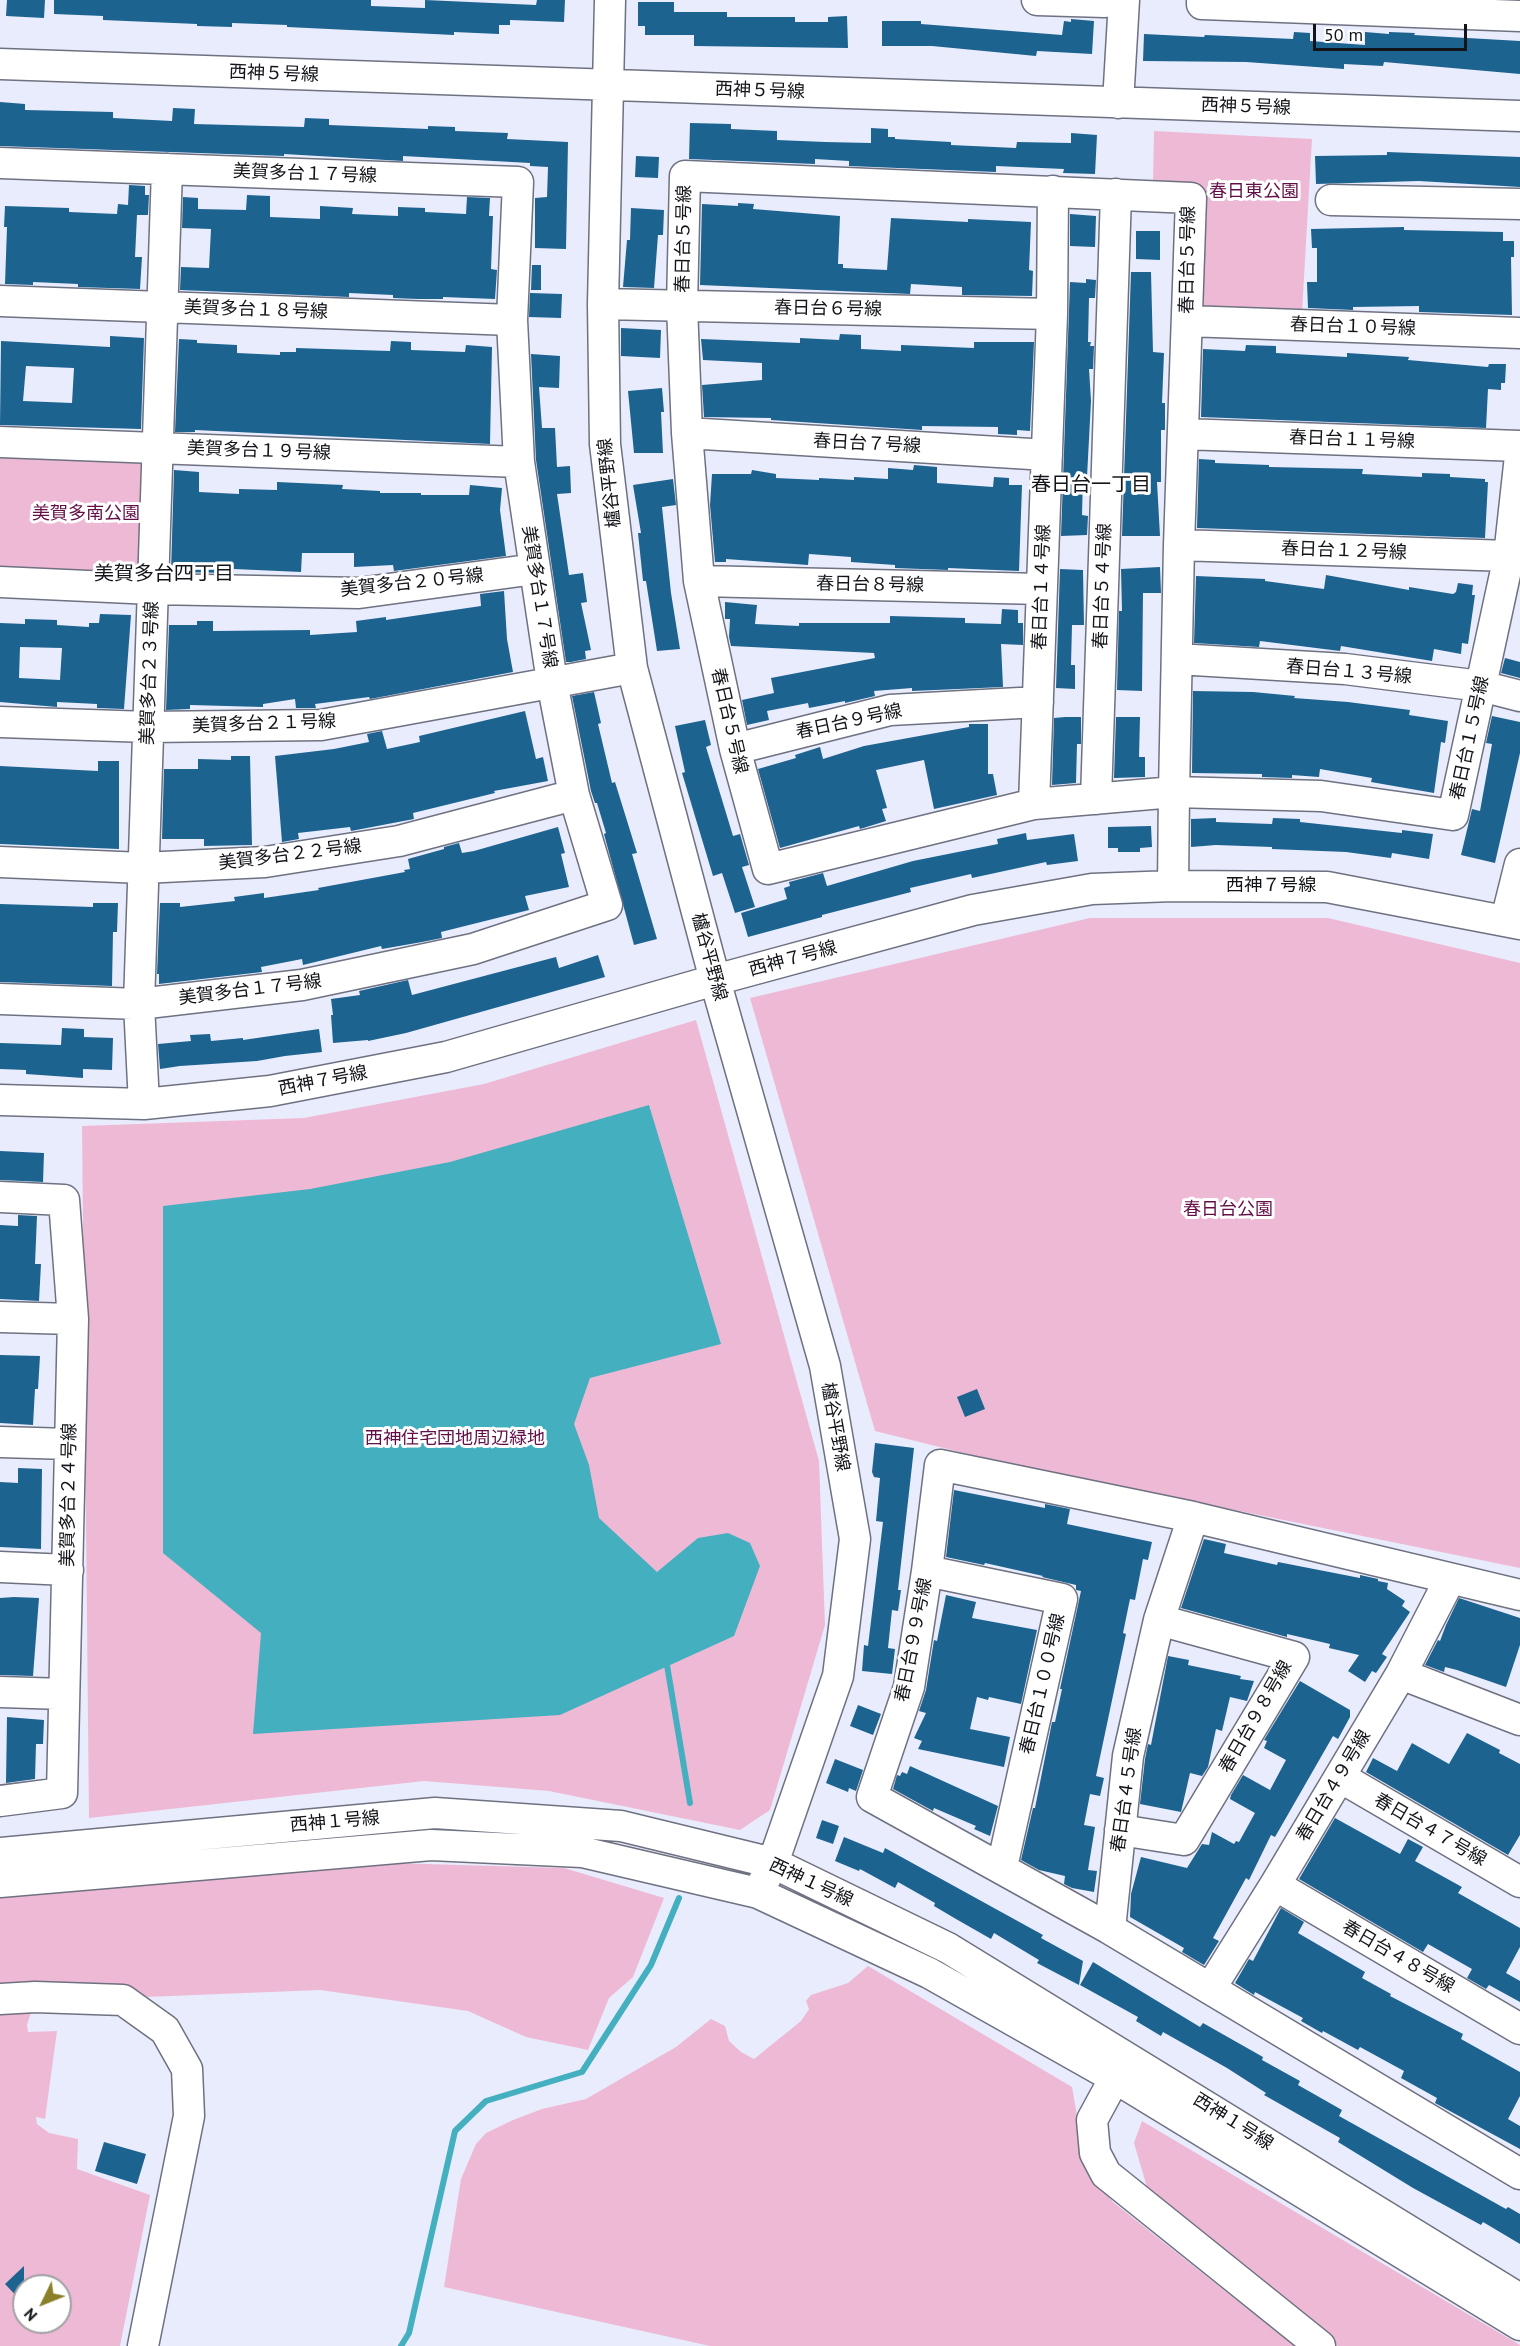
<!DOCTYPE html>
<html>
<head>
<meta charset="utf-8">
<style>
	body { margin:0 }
	#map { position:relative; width:1520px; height:2346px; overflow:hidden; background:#e9ecfd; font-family:"PT Sans",sans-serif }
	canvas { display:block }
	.north { position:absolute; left:12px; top:2274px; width:60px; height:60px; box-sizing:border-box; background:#fff; border:2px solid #a0a1a3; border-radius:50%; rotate:227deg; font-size:16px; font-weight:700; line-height:24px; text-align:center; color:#121419 }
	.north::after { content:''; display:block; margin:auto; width:21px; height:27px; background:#898028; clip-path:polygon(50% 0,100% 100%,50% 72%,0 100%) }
	.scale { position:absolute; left:1313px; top:24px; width:154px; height:27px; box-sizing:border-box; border:3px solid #121419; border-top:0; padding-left:8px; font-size:18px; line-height:21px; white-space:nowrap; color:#121419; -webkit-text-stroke:4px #fff; paint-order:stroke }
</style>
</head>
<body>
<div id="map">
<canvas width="1520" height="2346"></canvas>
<div class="north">N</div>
<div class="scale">50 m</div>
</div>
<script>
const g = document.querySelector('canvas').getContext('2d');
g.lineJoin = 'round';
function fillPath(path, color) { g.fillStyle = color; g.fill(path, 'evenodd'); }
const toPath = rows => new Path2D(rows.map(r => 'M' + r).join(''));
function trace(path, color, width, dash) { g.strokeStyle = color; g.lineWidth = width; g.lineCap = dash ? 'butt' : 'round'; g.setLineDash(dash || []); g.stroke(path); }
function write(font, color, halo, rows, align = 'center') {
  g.font = font + ' "PT Sans","Noto Sans JP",sans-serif'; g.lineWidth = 6; g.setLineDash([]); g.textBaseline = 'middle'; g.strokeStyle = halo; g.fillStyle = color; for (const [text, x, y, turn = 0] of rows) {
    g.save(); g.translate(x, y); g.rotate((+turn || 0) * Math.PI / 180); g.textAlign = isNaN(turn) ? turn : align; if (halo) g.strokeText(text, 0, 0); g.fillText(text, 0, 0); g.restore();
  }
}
fillPath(toPath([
	[1154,131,1312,139,1302,312,1211,313,1197,304,1200,205,1153,182],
	[0,453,141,457,147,466,145,564,135,575,0,572],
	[1090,918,1328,918,1520,963,1520,1568,1008,1464,875,1431,750,998],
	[696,1020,819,1461,825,1625,770,1810,740,1830,549,1791,424,1781,89,1818,82,1126,304,1118,484,1084],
	[391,1863,564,1868,664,1898,633,1977,609,1998,588,2050,526,2037,468,2011,320,1990,145,1997,117,1988,0,1993,0,1897],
	[868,1966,1072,2087,1087,2173,1113,2202,1294,2346,710,2346,444,2287,461,2179,476,2144,486,2133,513,2120,542,2109,586,2099,676,2047,711,2019,725,2026,729,2041,741,2052,754,2059,801,2021,809,2009,806,2001,811,1995,848,1983],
	[31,2012,27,2025,28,2032,57,2031,45,2119,36,2117,37,2124,49,2133,78,2139,77,2169,150,2195,120,2346,0,2346,0,2014],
	[24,2286,60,2286,60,2322,24,2322],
	[1142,2121,1520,2345,1520,2346,1338,2346,1149,2194,1134,2143]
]), '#eeb9d5');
fillPath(toPath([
	[649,1105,721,1344,590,1378,574,1424,589,1465,599,1518,657,1572,698,1538,728,1533,750,1543,760,1566,734,1636,560,1715,253,1734,261,1633,163,1553,163,1206,310,1189,450,1162]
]), '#44b0bf');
trace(toPath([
	[666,1659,690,1803],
	[401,2346,409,2333,455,2131,486,2101,582,2072,651,1965,679,1898]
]), '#44b0bf', 6);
fillPath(toPath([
	[7,0,45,0,44,18,6,16],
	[54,0,371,0,371,6,425,8,425,0,536,5,537,0,565,0,564,22,510,20,510,25,499,25,499,34,454,32,454,35,287,27,287,25,232,23,232,27,197,26,197,24,103,20,103,16,54,14],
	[638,2,674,2,674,12,727,12,727,17,795,17,795,22,828,22,828,17,847,16,848,48,694,46,694,35,645,35,645,26,638,26],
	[1071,19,1094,21,1092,54,1037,51,1036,56,932,46,882,46,882,21,921,21,921,24,1062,35,1064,21,1071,22],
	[1294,32,1310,33,1310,41,1365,45,1365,32,1389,34,1389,32,1415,33,1414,35,1520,41,1520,74,1384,62,1383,66,1344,64,1344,69,1246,62,1143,61,1144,34,1204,37,1205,35,1293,39],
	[0,102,25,104,25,110,113,112,113,118,172,121,173,108,195,109,194,124,304,127,305,118,329,119,329,125,428,129,428,126,455,127,455,131,508,133,507,139,568,142,566,249,535,248,535,198,547,197,548,167,530,166,530,163,403,156,403,161,284,154,284,156,0,146],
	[690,123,731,124,731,129,777,131,777,140,825,142,871,143,871,128,888,129,888,137,895,137,895,139,951,142,951,145,1016,148,1017,142,1071,143,1071,133,1097,135,1095,174,1063,173,1064,169,996,166,996,172,849,166,849,161,815,159,815,164,689,159],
	[1387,152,1520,157,1520,187,1419,181,1316,184,1315,156,1387,155],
	[636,156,659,157,658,178,635,177],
	[129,185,145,186,145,195,149,195,148,215,137,215,135,257,142,257,140,289,78,287,78,284,33,282,33,285,5,284,7,227,4,227,5,206,69,208,69,212,117,214,118,204,128,205],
	[247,195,270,196,270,217,320,219,320,206,353,208,352,214,398,216,398,207,425,208,425,212,466,214,467,197,490,198,489,216,493,216,491,269,497,270,495,299,443,297,443,299,418,299,393,298,393,295,349,293,349,297,180,290,181,267,209,268,211,229,182,228,183,197,198,198,198,209,246,210],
	[738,203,754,204,753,209,840,216,838,264,843,264,843,268,887,270,891,218,968,222,968,219,1031,222,1029,270,1033,271,1032,296,962,295,962,287,911,284,910,294,700,285,702,204,738,206],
	[631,208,664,210,663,235,658,235,654,288,623,287,627,240,630,240],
	[1070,214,1096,216,1095,247,1070,246],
	[1404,227,1404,230,1503,232,1503,241,1514,241,1514,257,1511,257,1512,315,1419,312,1419,306,1353,307,1353,310,1308,308,1307,282,1317,282,1317,248,1312,248,1311,229],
	[1136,231,1160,231,1160,260,1136,259],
	[532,265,541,265,541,290,531,290],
	[1131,272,1151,272,1153,352,1164,353,1162,403,1165,403,1165,430,1161,430,1161,482,1157,482,1160,536,1122,536],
	[1086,279,1096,280,1095,298,1089,298,1088,342,1091,342,1090,346,1094,346,1093,369,1089,369,1091,401,1087,477,1083,477,1082,515,1088,516,1087,535,1061,536,1070,282,1086,283],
	[530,293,562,294,561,318,529,317],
	[621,328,661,330,660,358,621,356],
	[840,334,861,335,861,349,901,351,901,345,974,348,974,342,1034,342,1030,431,1017,430,1017,435,998,434,998,427,922,426,922,430,771,420,771,418,704,417,702,385,762,380,762,363,703,360,701,339,800,343,800,338,839,340],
	[110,336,144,338,141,429,0,425,1,341,110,347],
	[26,366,74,368,72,403,23,401],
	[179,339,197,340,197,343,237,345,237,353,280,355,280,352,296,352,296,348,390,351,391,341,411,342,411,350,465,352,466,345,492,347,490,444,195,430,195,432,175,432],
	[1246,345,1276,346,1276,353,1347,357,1347,353,1409,357,1408,360,1488,367,1489,364,1506,364,1505,383,1501,383,1501,390,1488,389,1486,428,1201,417,1203,349,1245,351],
	[531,354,560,356,559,388,539,387,542,428,555,428,557,467,570,466,571,493,557,494,569,575,583,573,587,602,581,603,591,650,585,651,586,659,571,662,566,662,536,460],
	[662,388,664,412,661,412,663,453,634,453,628,391],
	[1199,459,1215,460,1215,463,1269,465,1269,467,1363,469,1362,474,1422,477,1422,473,1450,474,1450,477,1485,479,1485,482,1488,482,1485,538,1197,528],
	[914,465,937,467,937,483,993,487,994,477,1009,478,1009,485,1022,485,1019,571,948,568,948,570,895,568,895,565,851,562,851,557,809,554,808,565,726,559,726,562,715,562,710,505,712,474,751,474,752,470,776,474,776,478,819,480,819,478,854,480,854,477,888,479,888,468,913,470],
	[174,470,199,472,199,492,239,494,239,489,277,490,277,482,343,485,342,489,380,491,380,493,421,493,421,495,469,495,470,485,502,488,500,510,506,556,394,571,393,565,354,567,354,553,302,553,301,572,234,569,233,573,171,572],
	[673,479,676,505,662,507,671,593,680,649,657,651,646,581,643,581,638,533,641,533,633,485],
	[1160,567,1161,593,1143,593,1142,691,1117,690,1119,611,1122,611,1121,569],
	[1060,569,1083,570,1084,625,1072,625,1071,665,1075,665,1075,689,1056,688],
	[1326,575,1409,590,1409,587,1453,594,1456,592,1458,583,1473,585,1472,595,1475,595,1468,644,1462,643,1461,654,1434,649,1432,661,1341,646,1340,651,1260,641,1259,647,1194,643,1196,576,1265,579,1265,581,1324,589],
	[504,591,507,639,513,672,370,699,369,697,315,704,316,708,296,708,295,699,263,704,263,707,190,705,190,709,166,710,169,625,197,625,197,621,213,621,213,631,310,630,310,635,357,632,356,621,386,617,386,620,481,606,480,594],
	[725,602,757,605,755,624,799,626,799,623,890,623,890,616,965,618,965,623,1001,624,1002,609,1018,610,1018,623,1023,623,1023,645,1001,644,1003,687,912,691,912,688,874,691,875,696,845,703,845,701,809,708,808,703,767,711,769,720,747,725,742,700,774,693,771,678,875,658,874,653,731,646,729,637,730,619,725,619],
	[100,614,131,615,124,709,97,708,97,704,57,702,57,707,0,702,0,623,25,624,25,619,57,620,57,625,89,627,89,623,99,623],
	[20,647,62,648,60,680,19,678],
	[1505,658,1520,662,1520,678,1501,673],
	[1193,691,1253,692,1295,696,1294,698,1348,702,1410,710,1409,715,1448,721,1445,743,1441,742,1434,793,1371,782,1372,778,1320,769,1319,777,1292,775,1292,778,1262,777,1262,774,1192,773],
	[594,692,601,723,598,724,612,783,615,782,637,853,632,854,657,939,634,945,604,834,606,833,597,803,595,803,591,791,572,696],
	[525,711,536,759,543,757,548,781,494,791,495,793,413,813,414,819,351,831,350,827,298,833,299,839,282,842,275,756,334,749,369,742,367,734,382,731,387,749,420,742,419,736],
	[1492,716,1520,722,1520,753,1495,863,1461,855,1472,809,1480,811,1492,744,1486,743],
	[1065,717,1081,717,1081,744,1077,744,1076,783,1052,785,1054,718],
	[1116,717,1140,717,1139,757,1145,757,1145,777,1114,778],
	[705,720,711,745,706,747,733,836,740,834,749,865,742,867,755,907,735,913,722,873,713,876,682,773,685,772,675,726],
	[969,724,988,724,988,774,993,774,997,795,934,809,924,760,876,770,887,808,882,809,886,821,860,829,859,826,780,848,758,769,796,758,795,755,820,747,823,759,864,746,969,727],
	[231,756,250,756,252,845,204,846,204,839,162,839,164,769,198,769,198,759,231,760],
	[98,761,119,761,119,849,0,844,0,766,98,771],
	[1216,818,1216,822,1272,824,1273,818,1300,819,1300,822,1402,833,1402,830,1433,834,1429,859,1392,853,1391,858,1346,852,1272,849,1272,847,1216,845,1191,847,1191,819],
	[1151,826,1152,847,1140,848,1140,852,1118,852,1118,848,1108,848,1108,827],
	[558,827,565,853,561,854,569,887,525,896,529,910,441,932,442,938,422,942,382,949,381,946,303,965,302,959,261,967,262,972,159,984,159,974,157,974,160,903,180,903,180,907,235,901,234,897,264,893,264,898,319,890,318,888,405,872,404,870,410,869,408,859,444,849,444,847,459,843,462,853,474,851],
	[1026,833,1027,840,1074,834,1078,861,1047,865,1046,862,972,878,971,874,910,888,911,892,822,915,822,917,748,937,741,913,787,899,784,888,790,886,789,882,823,873,827,886,913,861,998,844,997,839],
	[93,903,118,903,117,932,113,932,112,986,0,982,0,904,93,907],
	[598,955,605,977,406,1033,368,1041,368,1040,333,1043,331,1015,333,1015,331,999,360,995,359,991,408,980,412,995,556,957,559,968],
	[62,1028,84,1029,84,1037,113,1038,112,1070,83,1069,83,1078,26,1074,26,1070,0,1069,0,1043,61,1045],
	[319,1029,322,1052,285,1056,257,1061,180,1066,160,1069,158,1044,191,1041,190,1035,210,1034,211,1041,243,1038,243,1040],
	[0,1151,44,1153,43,1182,0,1180],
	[18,1215,37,1216,35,1264,41,1264,39,1301,0,1299,0,1225,18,1226],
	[0,1355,40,1356,38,1389,35,1389,33,1425,0,1423],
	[977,1389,985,1409,965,1417,957,1397],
	[875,1443,914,1448,898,1590,901,1590,898,1611,892,1610,888,1648,895,1649,892,1674,862,1671,864,1645,868,1646,883,1522,876,1521,880,1478,874,1477,872,1472],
	[18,1468,42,1469,41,1549,0,1547,0,1482,18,1483],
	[954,1490,1045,1508,1045,1504,1070,1509,1067,1524,1152,1542,1148,1560,1143,1559,1135,1600,1130,1599,1123,1633,1126,1634,1096,1776,1104,1778,1100,1796,1090,1794,1084,1825,1095,1827,1088,1870,1097,1871,1094,1892,1072,1888,1064,1884,1065,1876,1039,1870,1021,1860,1033,1808,1035,1808,1052,1722,1055,1722,1062,1689,1060,1689,1081,1591,1076,1590,1076,1585,1042,1577,1043,1576,985,1563,984,1565,946,1557],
	[1204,1539,1226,1544,1224,1553,1277,1565,1278,1562,1360,1578,1360,1575,1378,1579,1378,1581,1388,1583,1387,1589,1405,1601,1402,1606,1410,1612,1382,1654,1387,1657,1376,1673,1372,1671,1365,1682,1348,1671,1359,1655,1329,1648,1330,1644,1287,1634,1287,1637,1181,1608],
	[946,1595,976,1602,972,1618,1037,1630,1021,1704,989,1697,988,1700,977,1697,970,1729,1010,1737,1004,1767,918,1749,922,1741,914,1738,926,1713,919,1711,926,1690,934,1640,937,1641],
	[14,1597,39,1598,33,1676,0,1675,0,1598],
	[1459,1598,1520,1618,1520,1645,1506,1687,1457,1670,1445,1667,1444,1672,1425,1665,1438,1640,1440,1641,1446,1625],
	[1168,1656,1189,1660,1188,1665,1241,1676,1240,1679,1254,1681,1247,1701,1230,1697,1222,1731,1216,1729,1208,1767,1202,1776,1190,1773,1181,1812,1140,1804,1145,1759,1148,1744,1151,1745],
	[1300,1681,1350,1710,1350,1717,1338,1739,1333,1736,1275,1837,1271,1835,1249,1880,1246,1878,1213,1938,1219,1941,1204,1965,1182,1952,1184,1948,1130,1917,1131,1894,1141,1857,1187,1868,1202,1844,1209,1845,1212,1832,1234,1844,1236,1841,1239,1842,1255,1813,1230,1799,1231,1795,1243,1775,1270,1790,1286,1760,1264,1748,1267,1741,1264,1740],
	[858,1705,881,1714,873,1735,850,1726],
	[7,1717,44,1720,43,1744,36,1744,35,1779,6,1783],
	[1467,1733,1500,1750,1499,1753,1520,1764,1520,1835,1508,1855,1366,1772,1373,1758,1397,1771,1412,1743,1449,1764],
	[835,1759,863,1770,856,1791,849,1788,848,1792,826,1783],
	[910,1766,998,1806,990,1836,974,1829,976,1826,934,1808,933,1811,893,1789,897,1775,900,1776,902,1772,907,1774],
	[1335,1818,1400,1854,1408,1839,1423,1847,1415,1861,1462,1887,1458,1893,1520,1928,1520,1947,1506,1973,1520,1981,1520,2002,1489,1985,1486,1989,1467,1978,1472,1969,1428,1944,1423,1952,1299,1879],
	[822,1820,839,1826,833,1844,816,1838],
	[844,1837,883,1853,885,1848,1043,1935,1041,1938,1083,1961,1079,1985,1037,1963,1039,1960,994,1933,991,1939,956,1919,934,1906,935,1903,898,1882,895,1888,860,1869,859,1871,835,1861],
	[1281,1908,1304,1922,1298,1933,1365,1972,1362,1978,1391,1994,1390,1996,1463,2034,1461,2039,1520,2072,1520,2096,1508,2119,1520,2126,1520,2149,1435,2103,1437,2098,1401,2078,1404,2071,1360,2047,1358,2050,1323,2031,1322,2033,1301,2021,1303,2018,1255,1992,1254,1995,1235,1983,1249,1959,1253,1961],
	[1093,1962,1200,2027,1203,2023,1263,2057,1262,2060,1300,2081,1298,2085,1342,2110,1339,2116,1506,2209,1508,2207,1520,2214,1520,2244,1483,2222,1481,2225,1413,2188,1338,2142,1340,2138,1264,2095,1266,2093,1227,2068,1163,2032,1161,2036,1136,2021,1138,2017,1080,1985],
	[104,2142,146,2154,137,2184,95,2171],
	[24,2266,24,2304,5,2284]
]), '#1d6390');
const minor = toPath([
	[610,0,603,304,605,444,632,668,715,980,825,1366,855,1539,838,1676,773,1863,758,1893],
	[1037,0,1105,2,1105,0],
	[1202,0,1202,4,1520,16],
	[0,64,1520,116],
	[1118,103,1124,0],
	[0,163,518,182,512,320,519,462,552,682,574,795,607,905,473,949,302,985,139,1004,0,999],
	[1331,200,1520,204],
	[0,301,512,320],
	[603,304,1052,314],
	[1187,321,1520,333],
	[687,433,1047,455],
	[1183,434,1520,446],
	[0,442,519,462],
	[1179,545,1509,556],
	[699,581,1042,589],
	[0,582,153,589,359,593,535,569],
	[1177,659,1345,669,1481,686,1520,696],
	[0,722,148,727,321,725,632,668],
	[735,749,890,710,1038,702],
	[1096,799,1116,194],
	[1034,804,1052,314,1053,191],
	[0,862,143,868,265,862,399,841,574,795],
	[1173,886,1174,792,1179,545,1191,198,685,176,682,306,687,433,699,581,735,749,768,869,1034,804,1174,792,1321,796,1453,815,1509,556,1520,456],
	[1506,920,1520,864],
	[0,1100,144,1104,270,1091,446,1057,715,980,973,910,1092,889,1173,886,1327,887,1520,924],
	[144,1104,139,1004,167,169],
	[0,1197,64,1200,73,1319,62,1793,0,1801],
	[0,1317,73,1319],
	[0,1442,70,1444],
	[0,1567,68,1570],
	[927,1571,1062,1599,1002,1867],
	[1520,1595,1193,1517,1159,1620,1128,1756,1110,1929,1520,2174],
	[1401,1674,1520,1720],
	[0,1692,64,1694],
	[1340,1777,1520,1882],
	[1120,1830,1184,1840,1294,1657,1159,1620],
	[0,1853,435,1813,621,1826,773,1863,948,1948,1520,2299],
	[0,1882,431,1845,582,1852,758,1893,929,1973,1115,2078,1520,2325],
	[1275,1885,1520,2029],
	[1110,1929,872,1797,909,1687,927,1571,940,1465,1193,1517],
	[1210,1989,1275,1885,1401,1674,1450,1579],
	[0,1999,35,1997,123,2000,165,2030,187,2069,189,2116,143,2346],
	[1124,2061,1092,2120,1095,2153,1106,2174,1320,2346]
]);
trace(minor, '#6e7180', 33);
trace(minor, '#fff', 30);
write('18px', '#121419', '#fff', [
	["西神５号線",274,74,2],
	["西神５号線",760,91,2],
	["西神５号線",1246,107,2],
	["美賀多台１７号線",305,174,2],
	["春日台５号線",684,239,-89],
	["春日台５号線",1188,260,-89],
	["春日台６号線",828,309,1],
	["美賀多台１８号線",256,310,2],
	["春日台１０号線",1353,327,2],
	["春日台１１号線",1352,440,2],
	["春日台７号線",867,444,3],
	["美賀多台１９号線",259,451,2],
	["櫨谷平野線",610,483,-96],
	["春日台１２号線",1344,551,2],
	["美賀多台２０号線",412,583,-6],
	["春日台８号線",870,585,1],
	["春日台５４号線",1103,586,-88],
	["春日台１４号線",1042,587,-88],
	["美賀多台１７号線",539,597,81],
	["春日台１３号線",1349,672,5],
	["美賀多台２３号線",150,673,-88],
	["春日台５号線",729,721,77],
	["春日台９号線",849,722,-12],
	["美賀多台２１号線",264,724,-2],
	["春日台１５号線",1470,738,-78],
	["美賀多台２２号線",290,855,-7],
	["西神７号線",1271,886],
	["櫨谷平野線",709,957,75],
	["西神７号線",793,959,-15],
	["美賀多台１７号線",250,990,-7],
	["西神７号線",323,1081,-11],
	["櫨谷平野線",835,1427,80],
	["美賀多台２４号線",69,1495,-89],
	["春日台９９号線",914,1640,-79],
	["春日台１００号線",1043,1684,-77],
	["春日台９８号線",1256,1717,-60],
	["春日台４９号線",1334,1786,-59],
	["春日台４５号線",1127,1790,-82],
	["西神１号線",335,1822,-5],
	["春日台４７号線",1430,1830,30],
	["西神１号線",811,1883,25],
	["春日台４８号線",1398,1957,30],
	["西神１号線",1233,2122,32]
]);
write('18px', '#630f47', '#fff', [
	["春日東公園",1254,192],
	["美賀多南公園",86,514],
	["春日台公園",1228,1210],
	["西神住宅団地周辺緑地",455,1439]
]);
write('20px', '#121419', '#fff', [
	["春日台一丁目",1091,485],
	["美賀多台四丁目",164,574]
]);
</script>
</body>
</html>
